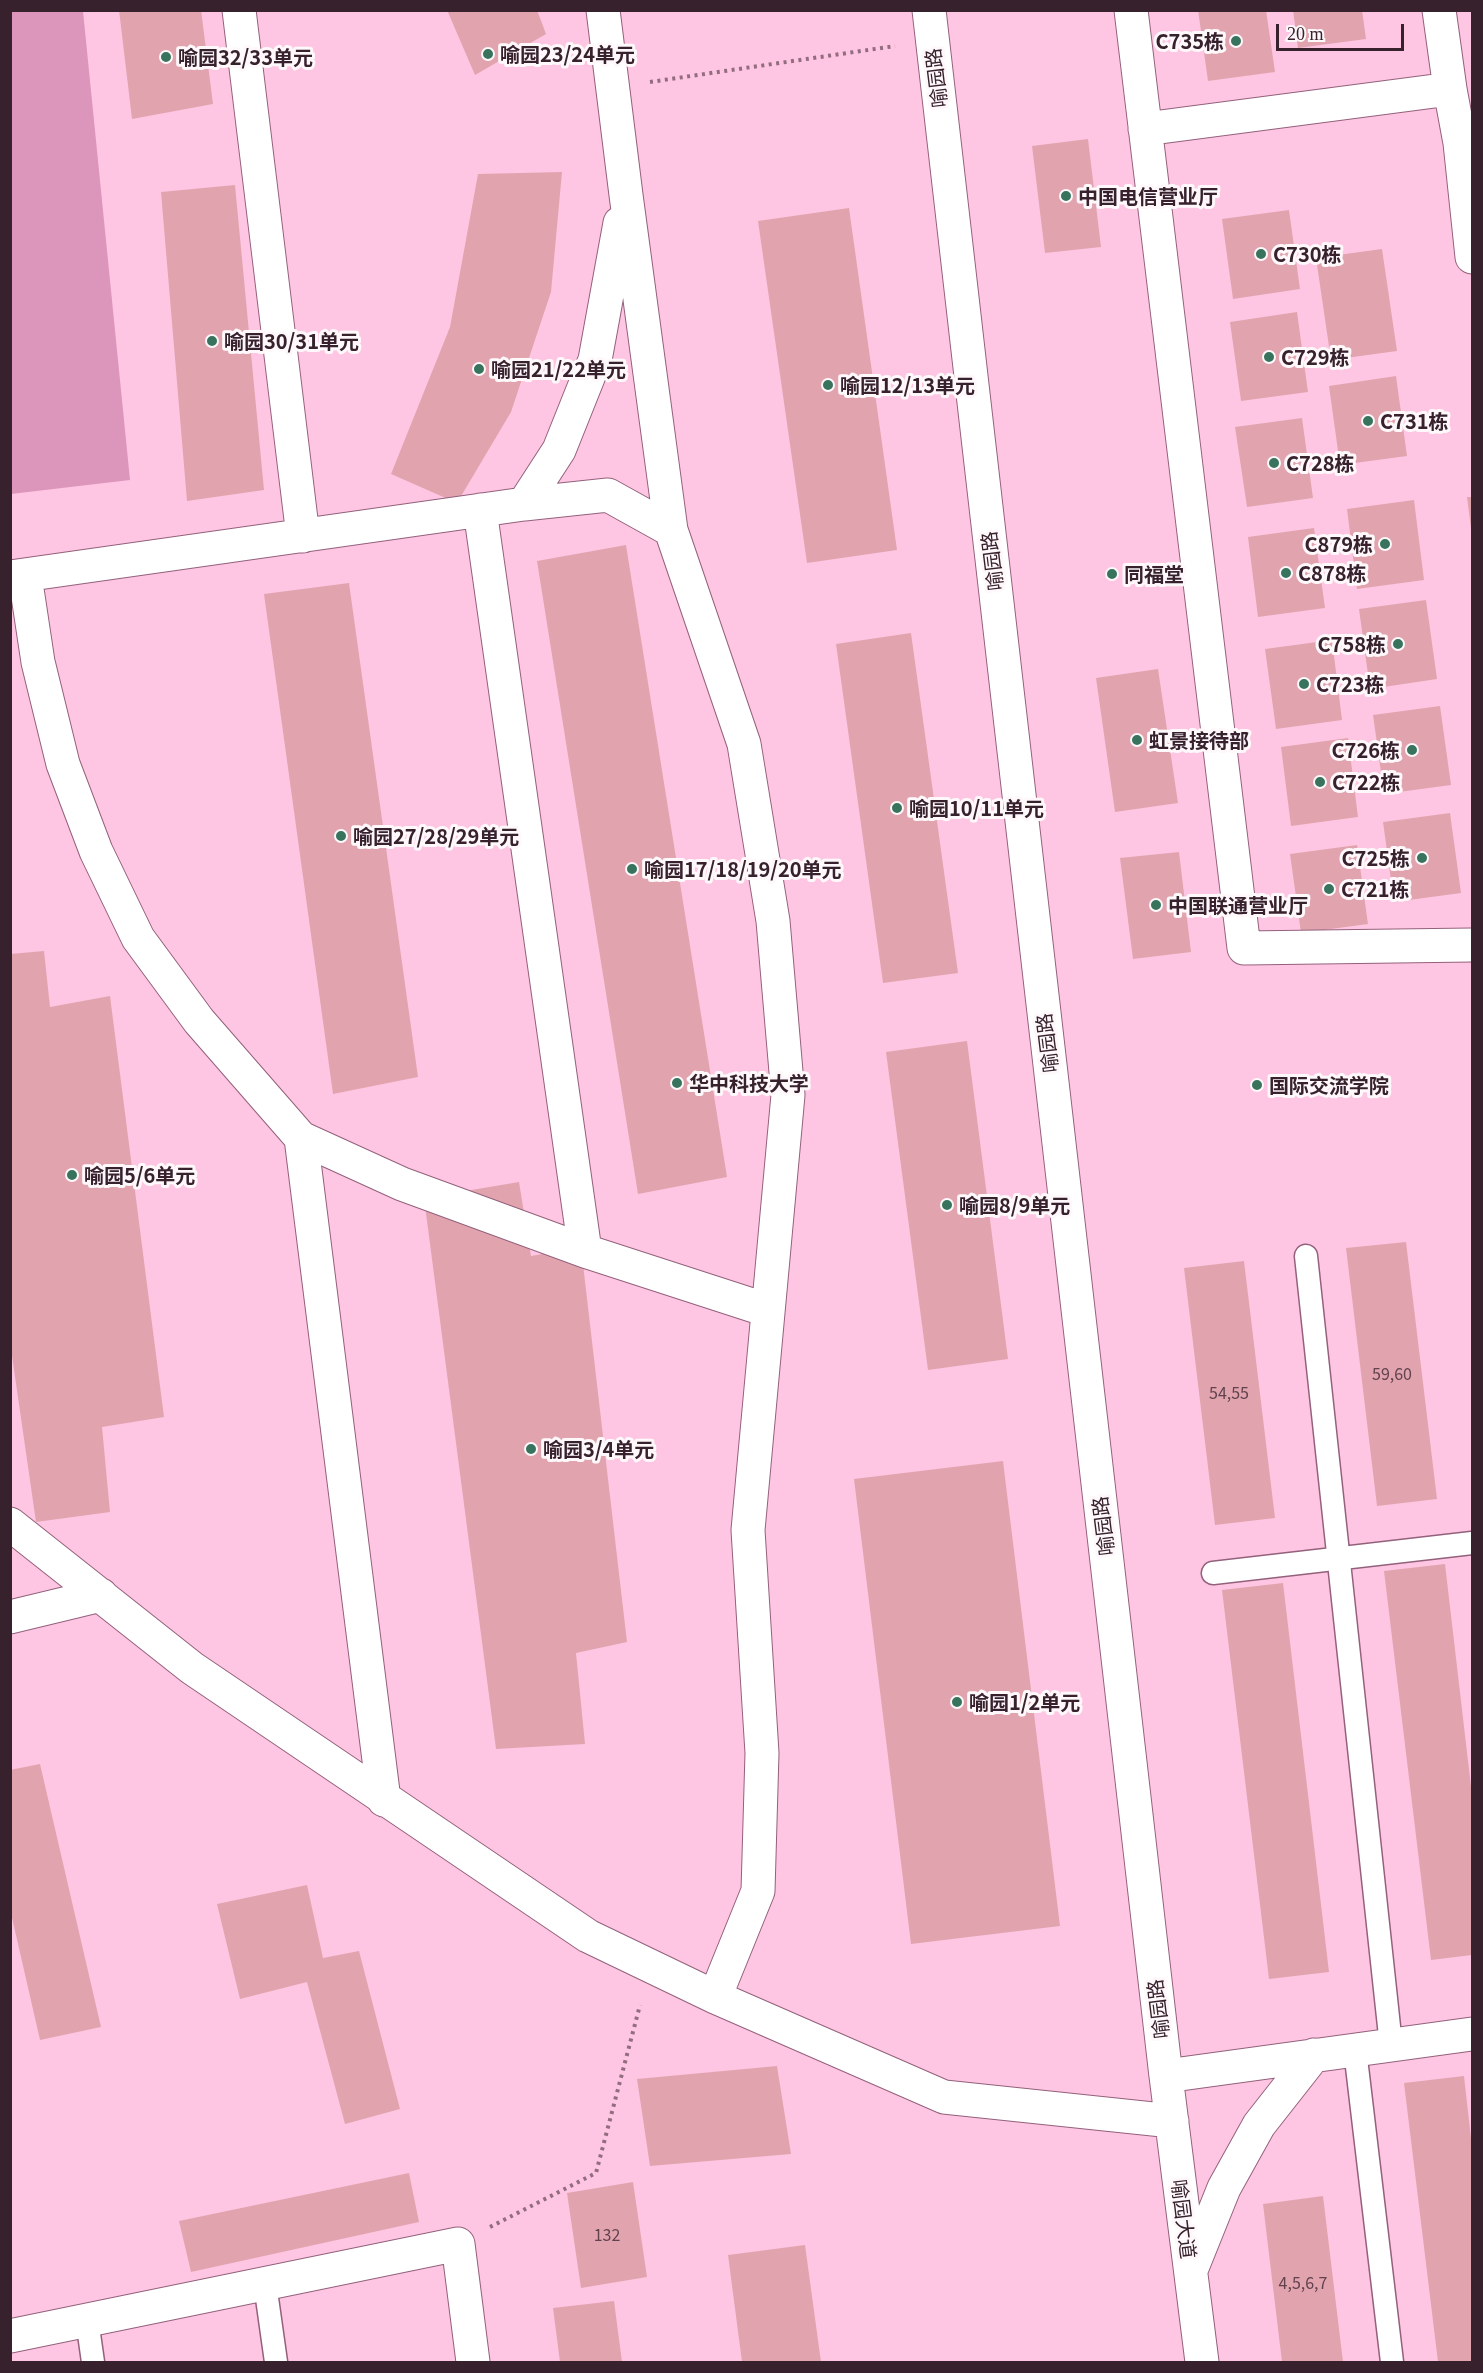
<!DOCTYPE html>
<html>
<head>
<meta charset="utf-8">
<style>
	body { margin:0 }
	#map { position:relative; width:1483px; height:2373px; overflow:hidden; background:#fec6e2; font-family:Georgia,serif }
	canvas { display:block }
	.frame { position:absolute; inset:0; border:12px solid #36212c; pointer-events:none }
	.scale { position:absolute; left:1276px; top:24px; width:128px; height:27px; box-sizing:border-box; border:3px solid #36212c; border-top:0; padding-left:8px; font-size:18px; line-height:21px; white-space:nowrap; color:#36212c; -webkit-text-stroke:4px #fef8fb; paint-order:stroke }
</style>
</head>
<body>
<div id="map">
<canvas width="1483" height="2373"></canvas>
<div class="frame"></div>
<div class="scale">20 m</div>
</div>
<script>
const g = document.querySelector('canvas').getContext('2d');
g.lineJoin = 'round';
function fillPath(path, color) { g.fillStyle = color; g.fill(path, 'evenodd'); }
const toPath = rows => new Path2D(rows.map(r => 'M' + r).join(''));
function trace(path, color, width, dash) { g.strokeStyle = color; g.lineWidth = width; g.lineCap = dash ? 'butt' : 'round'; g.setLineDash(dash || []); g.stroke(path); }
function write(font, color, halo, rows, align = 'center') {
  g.font = font + ' Georgia,"Noto Sans SC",serif'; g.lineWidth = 6; g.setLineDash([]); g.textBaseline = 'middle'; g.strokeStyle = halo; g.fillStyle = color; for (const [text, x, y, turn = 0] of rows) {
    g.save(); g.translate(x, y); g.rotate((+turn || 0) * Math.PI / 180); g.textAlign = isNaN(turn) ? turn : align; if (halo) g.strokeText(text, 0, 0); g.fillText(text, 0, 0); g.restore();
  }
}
fillPath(toPath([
	[10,11,83,11,130,480,11,494]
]), '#dd96bb');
fillPath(toPath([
	[119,10,201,10,213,104,132,119],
	[447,10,537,10,546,34,475,75],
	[1198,10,1266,10,1275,72,1208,81],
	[1293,10,1362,10,1366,39,1298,48],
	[1088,139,1101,247,1045,253,1032,146],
	[562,172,551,292,511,412,457,503,391,474,450,327,478,174],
	[235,185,264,490,187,501,161,192],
	[849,208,897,550,807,563,758,221],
	[1289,210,1300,289,1233,299,1222,219],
	[1382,249,1397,351,1331,360,1316,258],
	[1297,312,1308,392,1241,401,1230,322],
	[1396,376,1407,456,1340,465,1329,386],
	[1302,418,1313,498,1247,507,1235,427],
	[1467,497,1472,497,1472,528,1471,528],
	[1414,500,1424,580,1357,589,1347,509],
	[1314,528,1325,608,1258,617,1248,537],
	[626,545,727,1177,638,1194,537,561],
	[349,583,418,1077,333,1094,264,594],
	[1426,600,1437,679,1370,689,1359,609],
	[911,633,958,973,883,983,836,644],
	[1332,640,1342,720,1276,729,1265,649],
	[1158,669,1178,803,1115,812,1096,678],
	[1440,706,1451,785,1384,794,1373,715],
	[1348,738,1358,817,1291,826,1281,747],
	[1450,813,1461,893,1394,902,1383,822],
	[1357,845,1368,924,1301,933,1290,854],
	[1179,852,1191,952,1133,959,1120,858],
	[44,951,50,1007,110,996,164,1417,102,1427,110,1512,36,1522,10,1342,10,954],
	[967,1041,1008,1359,928,1370,886,1052],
	[519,1182,531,1256,581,1247,627,1642,576,1653,585,1744,496,1749,424,1198],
	[1406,1242,1437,1499,1377,1506,1346,1248],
	[1244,1261,1275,1518,1215,1525,1184,1268],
	[1003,1461,1060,1926,911,1944,854,1479],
	[1445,1564,1472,1795,1472,1955,1431,1960,1384,1571],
	[1283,1583,1329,1972,1269,1979,1222,1590],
	[40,1764,101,2027,40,2040,10,1909,10,1770],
	[307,1885,323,1958,359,1951,400,2109,345,2124,307,1982,240,1999,217,1904],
	[777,2066,791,2154,650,2166,637,2079],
	[1464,2076,1472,2147,1472,2362,1438,2362,1404,2083],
	[409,2173,419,2222,191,2272,179,2221],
	[633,2182,647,2277,581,2288,567,2193],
	[1323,2196,1343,2362,1282,2362,1263,2204],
	[805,2245,821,2362,742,2362,728,2255],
	[614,2301,622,2362,560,2362,553,2308]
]), '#e1a4af');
const service = toPath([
	[1306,1256,1391,2045],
	[1213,1573,1472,1543],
	[1355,2050,1392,2362],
	[265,2284,276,2362],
	[87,2320,93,2362]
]);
const minor = toPath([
	[239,10,303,536],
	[603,10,626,195,671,530,744,744,773,921,788,1095,748,1530,762,1753,758,1891,715,1997],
	[929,10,1166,2076,1202,2362],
	[1131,10,1244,948,1472,945],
	[1439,10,1450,89,1460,143,1472,257],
	[1145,129,1450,89],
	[620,223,595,360,559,450,524,504,608,495,671,530],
	[480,510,585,1251],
	[25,576,38,662,63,764,96,851,138,938,199,1021,301,1138,402,1184,585,1251,767,1310],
	[10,577,524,504],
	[301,1138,384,1800],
	[10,1524,192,1668,588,1936,715,1997,944,2097,1172,2121],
	[10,1617,101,1595],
	[1166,2076,1472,2034],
	[1191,2270,1224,2188,1259,2125,1314,2055],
	[10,2336,458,2244,473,2362]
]);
trace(service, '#93617c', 25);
trace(minor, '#93617c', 35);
trace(toPath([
	[650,82,895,46],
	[490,2227,596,2173,640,2005]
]), '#926d80', 4, [3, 4.5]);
trace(service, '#fff', 22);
trace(minor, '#fff', 33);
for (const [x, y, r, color] of [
	[1236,41,6,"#38735d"],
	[488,54,6,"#38735d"],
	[166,57,6,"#38735d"],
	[1066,196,6,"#38735d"],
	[1261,254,6,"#38735d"],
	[212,341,6,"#38735d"],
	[1269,357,6,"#38735d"],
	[479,369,6,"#38735d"],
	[828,385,6,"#38735d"],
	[1368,421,6,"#38735d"],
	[1274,463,6,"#38735d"],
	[1385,544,6,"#38735d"],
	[1286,573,6,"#38735d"],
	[1112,574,6,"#38735d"],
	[1398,644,6,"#38735d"],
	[1304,684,6,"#38735d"],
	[1137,740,6,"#38735d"],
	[1412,750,6,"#38735d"],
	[1320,782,6,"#38735d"],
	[897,808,6,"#38735d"],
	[341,836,6,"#38735d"],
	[1422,858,6,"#38735d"],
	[632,869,6,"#38735d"],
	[1329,889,6,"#38735d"],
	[1156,905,6,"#38735d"],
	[677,1083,6,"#38735d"],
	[1257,1085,6,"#38735d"],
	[72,1175,6,"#38735d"],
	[947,1205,6,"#38735d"],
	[531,1449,6,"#38735d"],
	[957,1702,6,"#38735d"]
]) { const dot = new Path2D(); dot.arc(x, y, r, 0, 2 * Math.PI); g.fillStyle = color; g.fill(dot); trace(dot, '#fef8fb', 2); }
write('16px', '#61424d', null, [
	["59,60",1392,1374],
	["54,55",1229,1393],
	["132",607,2235],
	["4,5,6,7",1303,2283]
]);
write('bold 20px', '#36212c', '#fef8fb', [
	["C735栋",1224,41,"right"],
	["喻园23/24单元",500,54],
	["喻园32/33单元",178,57],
	["中国电信营业厅",1078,196],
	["C730栋",1273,254],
	["喻园30/31单元",224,341],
	["C729栋",1281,357],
	["喻园21/22单元",491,369],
	["喻园12/13单元",840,385],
	["C731栋",1380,421],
	["C728栋",1286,463],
	["C879栋",1373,544,"right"],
	["C878栋",1298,573],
	["同福堂",1124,574],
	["C758栋",1386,644,"right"],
	["C723栋",1316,684],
	["虹景接待部",1149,740],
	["C726栋",1400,750,"right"],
	["C722栋",1332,782],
	["喻园10/11单元",909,808],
	["喻园27/28/29单元",353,836],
	["C725栋",1410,858,"right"],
	["喻园17/18/19/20单元",644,869],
	["C721栋",1341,889],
	["中国联通营业厅",1168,905],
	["华中科技大学",689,1083],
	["国际交流学院",1269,1085],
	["喻园5/6单元",84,1175],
	["喻园8/9单元",959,1205],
	["喻园3/4单元",543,1449],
	["喻园1/2单元",969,1702]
], 'left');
write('20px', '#36212c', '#fef8fb', [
	["喻园路",936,78,-97],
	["喻园路",992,561,-97],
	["喻园路",1047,1043,-97],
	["喻园路",1103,1526,-97],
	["喻园路",1158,2009,-97],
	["喻园大道",1184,2219,83]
]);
</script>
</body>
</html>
